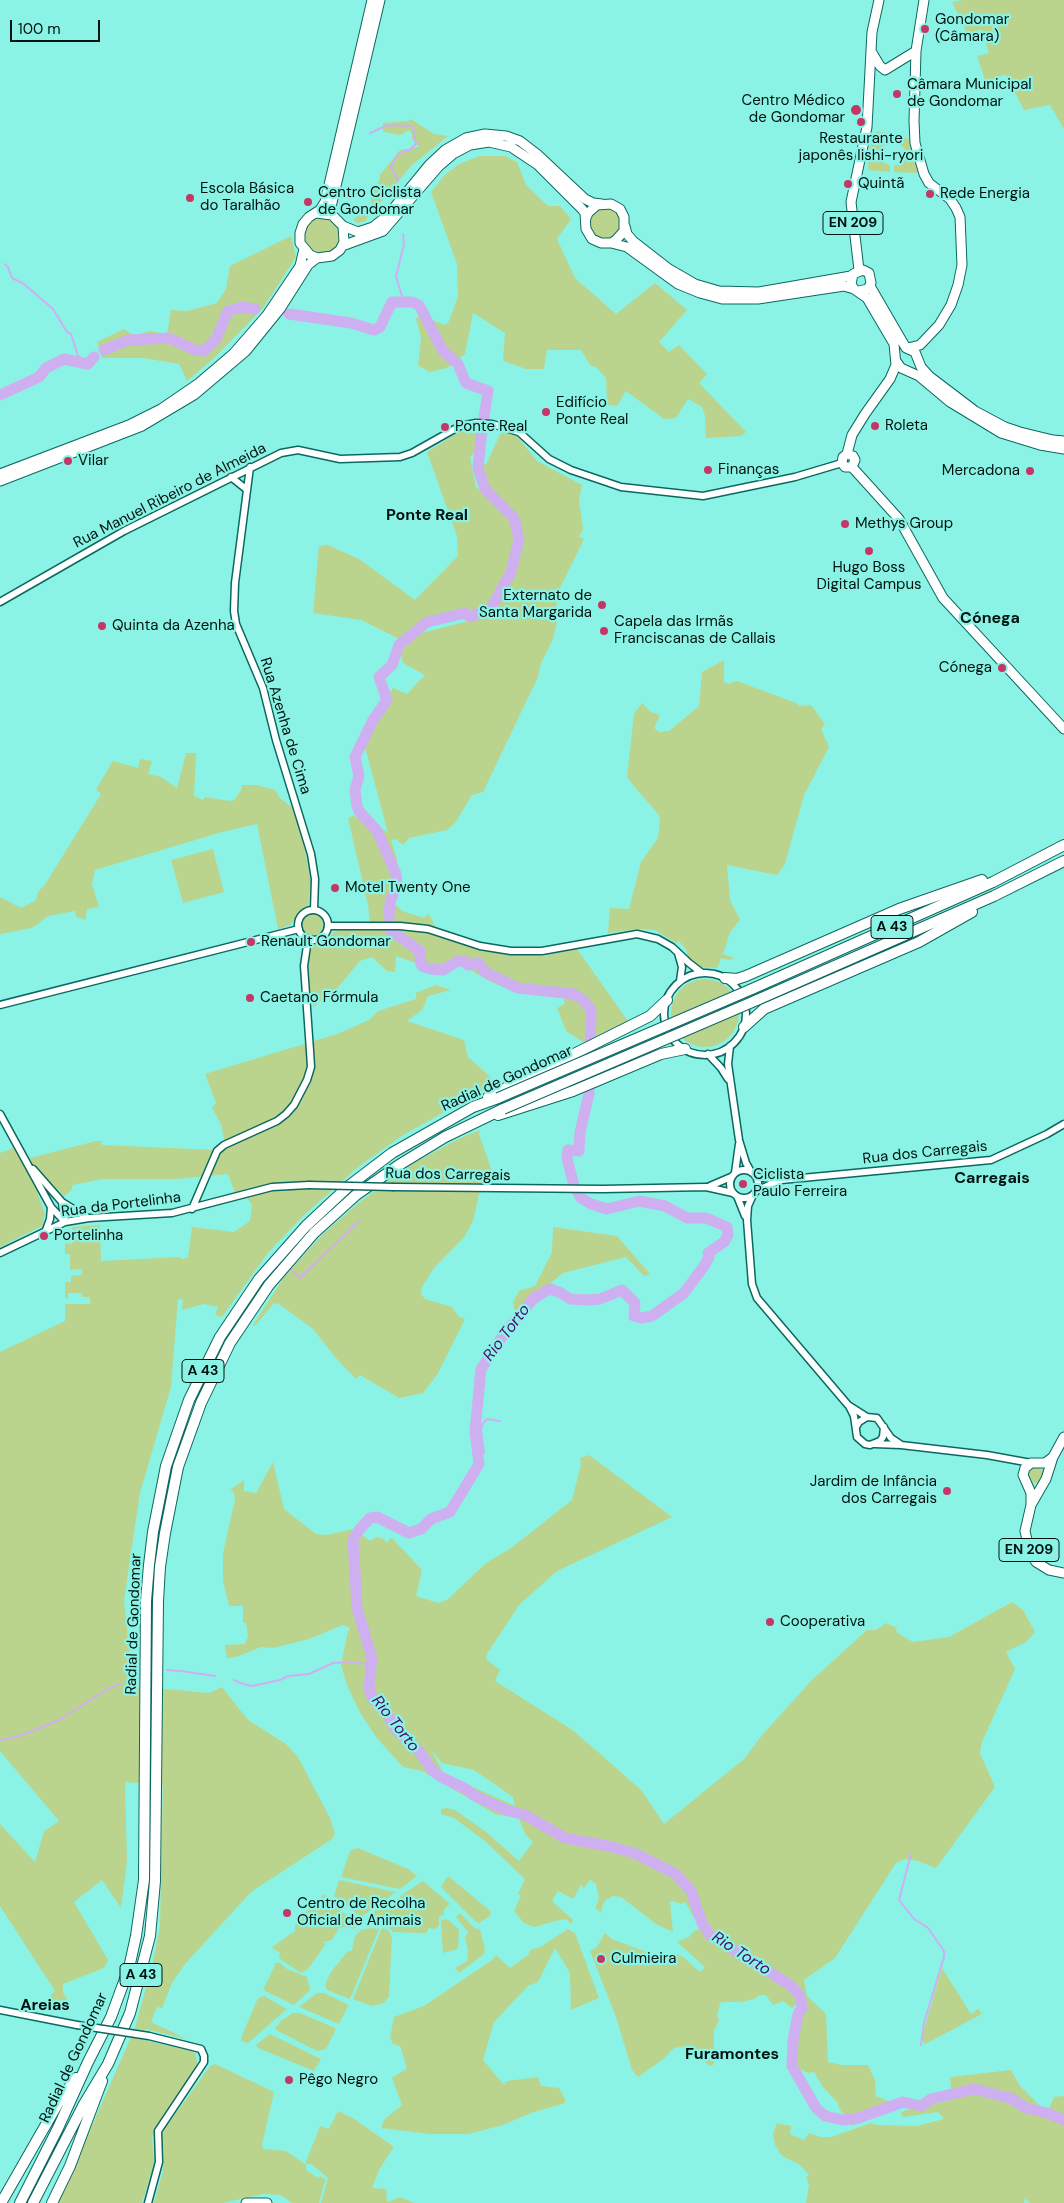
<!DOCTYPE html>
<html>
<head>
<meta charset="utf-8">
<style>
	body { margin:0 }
	#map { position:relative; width:1064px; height:2203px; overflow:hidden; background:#8bf3e5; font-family:"DM Sans",sans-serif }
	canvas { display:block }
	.scale { position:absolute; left:10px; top:20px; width:90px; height:22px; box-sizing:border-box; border:2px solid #001310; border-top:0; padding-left:6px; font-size:15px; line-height:18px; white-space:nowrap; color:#001310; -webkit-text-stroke:4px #8bf3e5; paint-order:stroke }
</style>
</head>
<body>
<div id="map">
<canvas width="1064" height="2203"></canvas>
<div class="scale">100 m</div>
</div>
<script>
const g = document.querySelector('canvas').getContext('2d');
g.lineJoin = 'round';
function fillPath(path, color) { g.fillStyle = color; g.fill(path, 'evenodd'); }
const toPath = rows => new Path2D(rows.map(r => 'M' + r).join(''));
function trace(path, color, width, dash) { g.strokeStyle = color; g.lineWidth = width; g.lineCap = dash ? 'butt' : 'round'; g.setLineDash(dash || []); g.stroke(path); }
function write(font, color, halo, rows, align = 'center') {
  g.font = font + ' "DM Sans",sans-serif'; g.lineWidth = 4.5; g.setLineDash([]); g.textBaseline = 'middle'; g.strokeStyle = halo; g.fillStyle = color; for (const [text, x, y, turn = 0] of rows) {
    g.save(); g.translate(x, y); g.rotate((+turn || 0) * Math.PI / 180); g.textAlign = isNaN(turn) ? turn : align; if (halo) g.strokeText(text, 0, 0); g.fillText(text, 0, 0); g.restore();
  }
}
fillPath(toPath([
	[964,0,1064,0,1064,129,1050,105,1024,110,1005,74,986,82,977,56,989,53,981,29,968,35,952,2],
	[411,119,434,134,448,136,411,166,365,221,358,223,353,220,371,203,371,189,379,182,380,175,400,150,419,147,412,139,412,134,409,130,400,135,388,133,383,131,383,123,408,121],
	[877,131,890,134,890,142,884,145,880,150,870,149,872,135],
	[894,135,907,138,911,141,919,170,916,173,894,172,894,166,903,161,905,156,904,148,894,141],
	[869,154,880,154,884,163,890,165,890,172,868,170],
	[480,156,505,156,517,162,526,185,548,206,560,206,571,219,557,239,575,278,616,314,655,283,687,310,659,342,669,352,679,345,707,374,699,383,746,432,741,436,706,438,705,416,702,407,688,399,676,418,664,419,626,391,617,406,607,405,606,378,597,368,590,365,581,350,547,350,544,369,526,369,503,361,505,333,473,313,465,354,447,368,429,372,418,365,421,338,416,318,423,317,445,325,449,321,458,296,457,264,431,192,445,175,459,164],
	'589 223a16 16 0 1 1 32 0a16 16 0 1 1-32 0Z',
	'304 236a18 18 0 1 1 36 0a18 18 0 1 1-36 0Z',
	[291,236,296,257,263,308,214,358,187,381,179,364,143,358,102,358,97,342,124,329,134,336,149,331,167,334,171,310,187,311,217,303,226,289,230,266],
	[480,428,476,452,470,457,476,487,488,498,480,468,481,462,486,465,501,432,516,435,537,461,582,485,579,500,583,529,579,537,584,539,560,588,556,607,557,622,553,639,541,663,538,677,483,792,472,795,455,823,447,830,409,838,403,845,396,839,391,840,397,859,395,882,390,899,402,911,424,918,428,913,440,935,459,940,459,943,483,951,543,956,577,949,628,1021,583,1042,566,1031,557,1008,565,1004,563,998,567,991,519,987,505,988,487,980,459,963,442,972,435,972,422,970,416,963,396,956,395,972,387,971,372,957,360,961,331,996,320,1001,313,1008,313,1004,311,1004,307,948,340,929,357,929,367,926,370,922,368,905,348,818,353,816,372,821,388,833,365,747,371,721,393,688,407,694,425,675,403,663,400,650,410,636,480,618,497,603,513,573,515,563,513,555,509,570,488,609,479,609,471,615,465,611,426,621,401,640,361,620,313,613,319,546,328,545,359,559,415,600,458,556,457,536,427,452,459,432],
	[724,660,724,682,729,684,737,681,796,703,800,706,811,705,825,724,821,729,829,747,804,795,785,864,777,875,727,865,730,900,740,920,730,932,723,954,734,958,730,960,721,958,717,968,698,967,691,970,686,949,679,941,676,943,655,930,640,929,608,933,610,908,629,909,641,862,658,838,660,820,658,814,627,778,634,714,642,703,651,712,660,715,654,728,659,732,669,731,699,706,702,672],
	[186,753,196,753,194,796,203,800,205,797,230,801,234,800,242,789,242,785,256,785,275,790,280,798,294,809,303,841,311,882,308,906,300,912,290,925,278,929,257,824,222,832,95,870,92,884,99,907,87,909,85,920,75,916,76,911,48,916,32,928,0,934,0,897,21,908,36,900,38,892,46,883,101,794,96,789,113,761,138,768,140,759,152,761,148,774,161,777,177,788],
	[213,849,224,892,183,903,171,860],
	'301 925a11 11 0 1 1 22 0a11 11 0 1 1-22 0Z',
	'671 1013a34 34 0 1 1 68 0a34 34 0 1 1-68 0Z',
	[436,985,451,990,428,996,422,1010,407,1021,464,1040,468,1057,497,1083,403,1135,358,1167,303,1216,267,1254,222,1317,215,1315,218,1307,204,1304,182,1310,183,1300,178,1299,171,1387,140,1493,124,1600,133,1686,209,1693,222,1687,248,1720,286,1744,298,1757,330,1818,335,1834,332,1839,251,1892,185,1964,172,1983,162,2008,157,2007,151,2022,187,2039,145,2029,143,2040,187,2050,195,2053,197,2061,196,2068,155,2128,152,2138,154,2163,142,2203,58,2203,135,2028,153,1962,160,1926,163,1785,125,1782,127,1861,121,1908,102,1880,74,1902,108,1960,104,1968,63,1984,63,1993,67,1999,62,2009,57,2010,50,2000,51,1995,55,1991,0,1906,0,1824,35,1862,44,1831,59,1821,0,1751,0,1352,65,1321,65,1304,90,1304,90,1297,82,1297,82,1293,68,1293,68,1298,65,1298,65,1282,71,1282,71,1276,82,1275,82,1269,70,1270,70,1254,65,1254,65,1243,72,1244,72,1227,100,1225,101,1261,181,1257,181,1260,188,1257,192,1227,234,1232,250,1221,252,1205,242,1191,235,1193,228,1174,177,1179,103,1179,72,1185,72,1190,64,1196,56,1188,37,1192,45,1214,42,1226,0,1247,0,1153,16,1147,24,1164,32,1162,30,1158,96,1141,102,1141,102,1145,215,1150,225,1143,221,1124,212,1108,216,1103,205,1074,337,1034,369,1020,378,1011,416,999,416,993],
	[480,1130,479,1134,493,1174,479,1184,481,1186,473,1221,464,1237,434,1268,422,1287,421,1294,425,1299,452,1307,459,1317,465,1319,437,1375,423,1393,399,1398,360,1375,356,1379,335,1357,313,1329,279,1304,274,1303,255,1326,253,1325,284,1277,323,1234,361,1201,409,1166,456,1140],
	[553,1227,617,1236,650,1274,644,1276,626,1257,563,1273,532,1298,515,1315,513,1302,519,1291,535,1286,552,1252],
	[589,1455,672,1517,557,1571,519,1605,487,1654,486,1659,500,1670,495,1681,571,1729,597,1751,642,1791,664,1824,744,1759,763,1734,811,1681,867,1630,876,1630,886,1623,897,1628,896,1632,913,1642,949,1637,1012,1602,1023,1610,1035,1632,1026,1642,1006,1652,1015,1669,982,1742,980,1753,995,1787,936,1868,918,1861,904,1859,896,1863,835,1958,804,1980,807,1996,826,2014,828,2062,842,2065,868,2065,875,2080,876,2096,893,2103,894,2108,851,2126,852,2116,842,2113,838,2106,839,2104,822,2086,814,2072,808,2073,793,2066,794,2041,799,2015,803,2008,801,1995,790,1984,749,1959,733,1947,716,1939,706,1928,699,1912,696,1913,699,1923,712,1943,725,1947,747,1964,793,1989,799,2002,792,2008,783,2001,773,2005,766,1995,760,1995,754,1999,741,2002,721,2002,717,2014,719,2020,714,2031,714,2064,711,2066,707,2064,697,2052,688,2046,674,2048,662,2060,638,2077,632,2070,616,2017,590,1951,597,1947,605,1933,612,1939,667,1960,673,1953,682,1956,700,1972,705,1967,677,1942,689,1937,693,1932,700,1928,685,1902,681,1904,672,1901,670,1902,673,1932,656,1924,621,1897,613,1896,605,1901,602,1907,602,1913,595,1908,599,1899,596,1884,590,1880,584,1888,581,1885,573,1899,558,1891,552,1901,573,1920,571,1924,567,1920,563,1919,534,1927,524,1923,514,1911,521,1896,518,1894,525,1879,485,1841,454,1818,441,1814,441,1809,447,1808,455,1810,486,1832,519,1861,533,1842,525,1834,518,1816,517,1818,495,1814,422,1771,403,1767,376,1737,359,1711,347,1685,341,1665,348,1631,350,1628,343,1625,309,1639,273,1648,261,1647,236,1657,227,1658,225,1645,245,1644,248,1636,246,1623,243,1623,243,1606,229,1606,223,1581,223,1553,235,1499,234,1492,230,1490,244,1480,244,1491,256,1493,273,1462,284,1509,316,1534,326,1535,354,1529,370,1541,377,1537,382,1538,388,1543,390,1538,393,1539,422,1570,416,1596,438,1603,447,1600,486,1563,511,1548,572,1500,581,1464,580,1458],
	[431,1750,442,1763,474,1770,513,1797,515,1806,444,1774],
	'1028 1475a8 8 0 1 1 16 0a8 8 0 1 1-16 0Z',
	[358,1848,408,1869,417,1876,400,1889,341,1877,350,1852,351,1850],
	[448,1876,488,1909,491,1913,490,1916,479,1923,475,1921,441,1887],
	[339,1880,396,1892,361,1917,334,1896],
	[423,1881,450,1904,444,1909,444,1915,439,1916,439,1926,434,1929,429,1928,426,1933,423,1933,393,1932,383,1922,370,1924,366,1922,376,1910,389,1907,403,1894],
	[323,1894,340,1908,341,1912,348,1915,351,1921,360,1924,354,1929,345,1927,339,1928,332,1940,323,1942,326,1944,308,1969,301,1973,279,1958,280,1952,274,1950,272,1947,295,1931,295,1925,301,1921,303,1914,318,1902],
	[460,1913,474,1928,480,1929,485,1949,484,1954,459,1973,455,1968,467,1961,468,1951,465,1938,468,1932,456,1917],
	[445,1919,450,1921,459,1930,458,1949,443,1953,441,1921],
	[370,1928,379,1929,350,1999,327,1990,325,1985,331,1972,347,1952,352,1950,355,1936,361,1930],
	[382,1928,388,1930,392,1937,389,1996,384,2003,372,2006,353,1999],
	[568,1929,575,1933,599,1998,571,2010,570,1973,555,1948,538,1982,528,1986,494,2022,483,2060,504,2085,507,2081,538,2077,541,2086,559,2088,565,2099,565,2103,531,2113,503,2125,468,2134,430,2134,381,2128,384,2120,402,2105,392,2078,407,2068,400,2046,393,2044,390,2038,394,2017,424,2006,492,1960,496,1955,510,1968,528,1955,530,1950,540,1947],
	[276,1963,280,1963,287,1969,307,1977,310,1990,294,2005,263,1990],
	[942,1968,971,2014,978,2009,982,2014,925,2044,922,2040,923,2033],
	[317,1993,324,1993,347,2004,348,2006,339,2024,299,2007],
	[264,1996,287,2009,248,2043,241,2041,243,2033,258,1998],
	[293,2013,300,2013,335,2028,335,2031,326,2049,317,2051,278,2031,275,2028,282,2020],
	[270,2034,321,2059,314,2071,258,2048,256,2045],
	[215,2064,274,2092,262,2145,264,2149,286,2151,305,2164,320,2126,329,2129,338,2111,353,2118,394,2147,380,2168,372,2188,386,2189,387,2202,401,2197,414,2203,321,2203,328,2178,311,2164,306,2164,306,2170,318,2178,320,2176,326,2180,323,2187,319,2203,292,2203,281,2195,263,2194,223,2203,154,2203,163,2171,164,2150,159,2141,166,2127,210,2066],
	[1011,2070,1020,2086,1047,2113,1054,2097,1064,2096,1064,2203,1030,2203,1025,2198,1024,2203,806,2203,809,2185,806,2177,809,2175,800,2165,781,2155,775,2145,773,2133,777,2123,791,2126,790,2134,804,2140,809,2133,820,2137,831,2137,871,2123,877,2125,917,2126,944,2119,938,2112,903,2117,900,2113,907,2110,952,2100,950,2077]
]), '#bad48d');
trace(toPath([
	[370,133,388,125,404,126,407,125,413,127,416,144,410,150,401,152,395,158,391,167,398,181],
	[5,264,8,267,12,278,24,284,53,309,67,332,71,334,78,356,84,360,92,361],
	[402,303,402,296,396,277,404,244,403,234],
	[291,1269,300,1278,359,1221],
	[478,1457,484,1453,481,1429,483,1423,487,1419,500,1421],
	[167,1670,181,1671,215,1676],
	[234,1680,243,1684,252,1686,280,1680,288,1676,309,1674,333,1663,352,1662,371,1665],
	[0,1740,20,1736,59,1720,109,1688,120,1684],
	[911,1854,899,1900,914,1919,928,1928,944,1951,944,1957,924,2023,921,2045]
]), '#ceb0f1', 2);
trace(toPath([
	[289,314,351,323,374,330,380,327,392,302,412,302,419,305,443,351,458,364,466,383,488,391,484,417],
	[104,350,129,340,169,338,195,350,204,351,216,339,228,311,242,307,255,309],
	[0,395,39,377,46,368,64,359,88,364,94,357],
	[389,917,390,902,397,884,396,874,377,831,359,811,357,806,355,790,359,776,355,757,373,720,387,700,379,677,392,665,399,645,427,622,465,613,470,617,478,613,489,612,511,572,519,539,514,518,485,489,478,468,482,429],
	[390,930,420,951,420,961,422,966,431,969,443,970,458,961,464,961,468,965,478,963,485,972,518,988,574,994,583,1000,591,1010,589,1094,580,1132,579,1151,568,1150,567,1158,574,1186],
	[578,1193,581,1198,591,1204,607,1209,639,1201,665,1206,687,1218,706,1218,727,1227,728,1235,724,1242,708,1253,709,1257,704,1266,684,1293,652,1316,641,1318,634,1316,635,1303,622,1290,600,1299,586,1300,570,1299,561,1293,550,1289,534,1298,506,1331,481,1369,475,1431,479,1464,450,1512,431,1519,421,1529,409,1533,377,1517,370,1518,359,1530,353,1540,357,1608,372,1658,369,1688,373,1699,387,1713,395,1729,419,1751,432,1770,441,1777,466,1789,475,1796,506,1810,525,1815,565,1838,608,1846,634,1853,676,1874,691,1891,702,1923,710,1935,790,1985,800,1996,802,2008,798,2014,793,2041,792,2066,816,2108,825,2116,843,2120,858,2118,903,2102,921,2106,931,2099,974,2089,1010,2098,1026,2108,1047,2113,1064,2120]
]), '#ceb0f1', 11);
const minor = toPath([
	[250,467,235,583,234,611,236,624,263,688,276,740,311,854,315,879,314,910],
	[231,477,246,489],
	[0,602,124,531,281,453,298,450,340,459,400,457,412,453,460,426,476,423,492,424,519,432,549,459,571,470,621,487,703,496,795,477,842,463],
	'298 925a15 15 0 1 1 30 0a15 15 0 1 1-30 0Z',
	[328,926,400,926,428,929,480,946,511,951,542,951,637,934,658,939,672,947,689,963,702,973],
	[678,953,682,967,680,981],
	'664 1014a41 41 0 1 1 82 0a41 41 0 1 1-82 0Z',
	[0,1005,299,929],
	[730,1046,728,1064,739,1140,746,1163,751,1172],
	[708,1054,721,1068,728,1079],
	[0,1114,51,1207,65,1222],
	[33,1169,62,1202,88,1218],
	'730 1184a14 14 0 1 1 28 0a14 14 0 1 1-28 0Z',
	[735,1173,739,1144],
	[756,1177,781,1180,991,1160,1047,1134,1064,1124],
	[710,1186,731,1177],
	[394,1187,603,1189,706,1187,733,1193],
	[756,1191,778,1181],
	[753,1195,748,1206,747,1220,752,1284,757,1298,848,1405,867,1417],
	[737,1196,745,1216],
	[62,1202,65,1222],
	[192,1209,217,1151,224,1145,277,1121,286,1114,294,1105,307,1080,311,1067,310,1051,304,966,308,939],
	[46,1230,50,1219,51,1207],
	[0,1253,65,1222,89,1218,172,1213,272,1187,309,1185],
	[849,1406,854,1416,857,1437,865,1444,870,1445,880,1441,883,1437,884,1427],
	[856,1427,859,1422,867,1417,877,1418,891,1438,900,1444],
	[875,1444,901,1445,987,1455,1031,1463],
	[0,2010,77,2025],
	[148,2203,159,2162,158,2131,204,2062,204,2056,201,2049,149,2036]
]);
const major = toPath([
	[871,51,880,66,885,70,916,51],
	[316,213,332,215,343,226,344,242,340,250,332,256,317,258,310,255,300,243,300,233,303,224,309,217,320,210,325,202,372,0],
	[332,215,331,207,380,0],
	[343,226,358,232,373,227,388,215,429,165,445,150,466,138,485,134,506,136,520,141,537,154,585,199,593,203,602,204],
	[625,226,627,234,633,241,669,269,695,284,719,291,759,292,851,276],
	[611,243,627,247,678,284,700,293,722,299,758,299,844,286,854,289],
	[342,246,383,231,439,166,453,154,470,145,489,142,511,147,538,165,582,209,585,213,586,229,592,239,601,243,611,243,616,240,624,231,624,217,620,209,611,204,597,205,588,213,586,218],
	[859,270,851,202,867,127,872,32,879,0],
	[870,286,906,348],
	[906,348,915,352,921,367,929,376,975,411,1005,427,1020,432,1053,440,1064,441],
	[908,348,920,345,939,325,951,305,958,285,962,265,960,217,956,208,950,199,929,183,924,174,915,143,914,121,916,51,924,0],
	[896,361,901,368,919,376,950,402,1001,433,1040,445,1064,449],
	[847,454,852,435,865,414,890,379,896,365,894,344,867,298,854,289,851,284,853,274,863,270,869,273,871,283,868,289,859,291],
	[847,454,843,457,842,463,845,467,852,467],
	[847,454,853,456,855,460,852,467],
	[852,467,899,519,943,598,1064,729],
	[0,474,129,425,161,409,199,383,233,354,267,315,300,266,304,249],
	[0,481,142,426,194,395,246,351,280,309,308,265,317,258],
	[1064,1437,1053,1457,1046,1479,1031,1505,1025,1531,1030,1553,1036,1562,1049,1570,1064,1573],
	[1031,1505,1031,1493,1023,1475,1025,1468,1031,1463,1045,1463,1053,1457],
	[246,2203,267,2203]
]);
const highway = toPath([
	[725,978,737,979,746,976,899,909,982,880],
	[752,989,993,882,1064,845],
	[757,1000,994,896,1064,861],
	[744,1027,764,1009,919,942,972,912],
	[488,1097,650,1016,667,1000],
	[498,1115,573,1091,661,1054,685,1049],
	[1,2203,60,2100,76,2078],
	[20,2203,58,2128,88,2062,111,2017,129,1968,136,1936,144,1880,146,1601,149,1565,153,1532,166,1466,189,1400,220,1337,259,1279,306,1226,350,1185,392,1153,473,1107,498,1098],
	[33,2203,84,2104,108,2064,130,2013,150,1936,155,1881,158,1601,160,1567,165,1533,178,1467,201,1403,230,1343,269,1285,314,1233,356,1195,399,1165,445,1137,503,1109],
	[52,2203,70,2166,102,2081]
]);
trace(minor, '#0b6860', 9);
trace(major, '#0b6860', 11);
trace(highway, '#0b6860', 12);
trace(minor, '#fff', 6);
trace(major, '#fff', 9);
trace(highway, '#fff', 10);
const minorBridge = toPath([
	[309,1185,394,1187],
	[77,2025,149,2036]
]);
const highwayBridge = toPath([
	[498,1098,752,989],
	[503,1109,757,1000]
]);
trace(minorBridge, '#0b6860', 9, []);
trace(highwayBridge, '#0b6860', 12, []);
trace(minorBridge, '#fff', 6);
trace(highwayBridge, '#fff', 10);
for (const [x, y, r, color] of [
	[925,29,5,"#c33666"],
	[897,94,5,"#c33666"],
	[856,110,6,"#c33666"],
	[861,122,5,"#c33666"],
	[848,184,5,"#c33666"],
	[930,194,5,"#c33666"],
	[190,198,5,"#c33666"],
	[308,202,5,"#c33666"],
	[546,412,5,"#c33666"],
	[875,426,5,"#c33666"],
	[445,427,5,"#c33666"],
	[68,461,5,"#c33666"],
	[708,470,5,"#c33666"],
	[1030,471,5,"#c33666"],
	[845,524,5,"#c33666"],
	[869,551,5,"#c33666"],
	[602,605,5,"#c33666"],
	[102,626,5,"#c33666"],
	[604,631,5,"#c33666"],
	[1002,668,5,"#c33666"],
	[335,888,5,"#c33666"],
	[251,942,5,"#c33666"],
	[250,998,5,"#c33666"],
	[743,1184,5,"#c33666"],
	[44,1236,5,"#c33666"],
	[947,1491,5,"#c33666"],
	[770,1622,5,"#c33666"],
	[287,1913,5,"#c33666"],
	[601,1959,5,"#c33666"],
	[289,2080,5,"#c33666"]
]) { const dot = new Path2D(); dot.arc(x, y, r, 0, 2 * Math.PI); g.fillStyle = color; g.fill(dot); trace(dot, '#8bf3e5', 2); }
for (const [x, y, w] of [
	[853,223,60],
	[892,927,42],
	[203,1371,42],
	[1029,1550,60],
	[141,1975,42]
]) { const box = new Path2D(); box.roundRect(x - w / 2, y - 11.5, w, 23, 4); g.fillStyle = '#8bf3e5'; g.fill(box); trace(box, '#001310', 1); }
write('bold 14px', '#001310', null, [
	["EN 209",853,223],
	["A 43",892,927],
	["A 43",203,1371],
	["EN 209",1029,1550],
	["A 43",141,1975]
]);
write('15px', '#001310', '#8bf3e5', [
	["Gondomar",935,20],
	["(Câmara)",935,37],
	["Câmara Municipal",907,85],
	["de Gondomar",907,102],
	["Centro Médico",845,101,"right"],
	["de Gondomar",845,118,"right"],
	["Restaurante",861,139,"center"],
	["japonês lishi-ryori",861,156,"center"],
	["Quintã",858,184],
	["Escola Básica",200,189],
	["do Taralhão",200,206],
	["Centro Ciclista",318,193],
	["de Gondomar",318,210],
	["Rede Energia",940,194],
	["Edifício",556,403],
	["Ponte Real",556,420],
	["Roleta",885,426],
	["Ponte Real",455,427],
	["Vilar",78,461],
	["Finanças",718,470],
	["Mercadona",1020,471,"right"],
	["Methys Group",855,524],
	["Hugo Boss",869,568,"center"],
	["Digital Campus",869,585,"center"],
	["Externato de",592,596,"right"],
	["Santa Margarida",592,613,"right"],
	["Capela das Irmãs",614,622],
	["Franciscanas de Callais",614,639],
	["Quinta da Azenha",112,626],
	["Cónega",992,668,"right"],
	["Motel Twenty One",345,888],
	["Renault Gondomar",261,942],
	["Caetano Fórmula",260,998],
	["Ciclista",753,1175],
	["Paulo Ferreira",753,1192],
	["Portelinha",54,1236],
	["Jardim de Infância",937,1482,"right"],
	["dos Carregais",937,1499,"right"],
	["Cooperativa",780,1622],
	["Centro de Recolha",297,1904],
	["Oficial de Animais",297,1921],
	["Culmieira",611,1959],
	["Pêgo Negro",299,2080]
], 'left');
write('15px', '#001310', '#8bf3e5', [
	["Rua Manuel Ribeiro de Almeida",170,496,-27],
	["Rua Azenha de Cima",285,726,73],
	["Radial de Gondomar",507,1079,-24],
	["Rua dos Carregais",925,1153,-6],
	["Rua dos Carregais",448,1175,1],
	["Rua da Portelinha",121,1205,-7],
	["Radial de Gondomar",134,1624,-88],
	["Radial de Gondomar",74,2058,-65]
]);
write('bold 16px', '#001310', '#8bf3e5', [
	["Ponte Real",427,516],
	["Cónega",990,619],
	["Carregais",992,1179],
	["Areias",45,2006],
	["Furamontes",732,2055]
]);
write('italic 16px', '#450c6e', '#8bf3e5', [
	["Rio Torto",507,1333,-53],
	["Rio Torto",395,1724,52],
	["Rio Torto",741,1954,33]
]);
</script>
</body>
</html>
